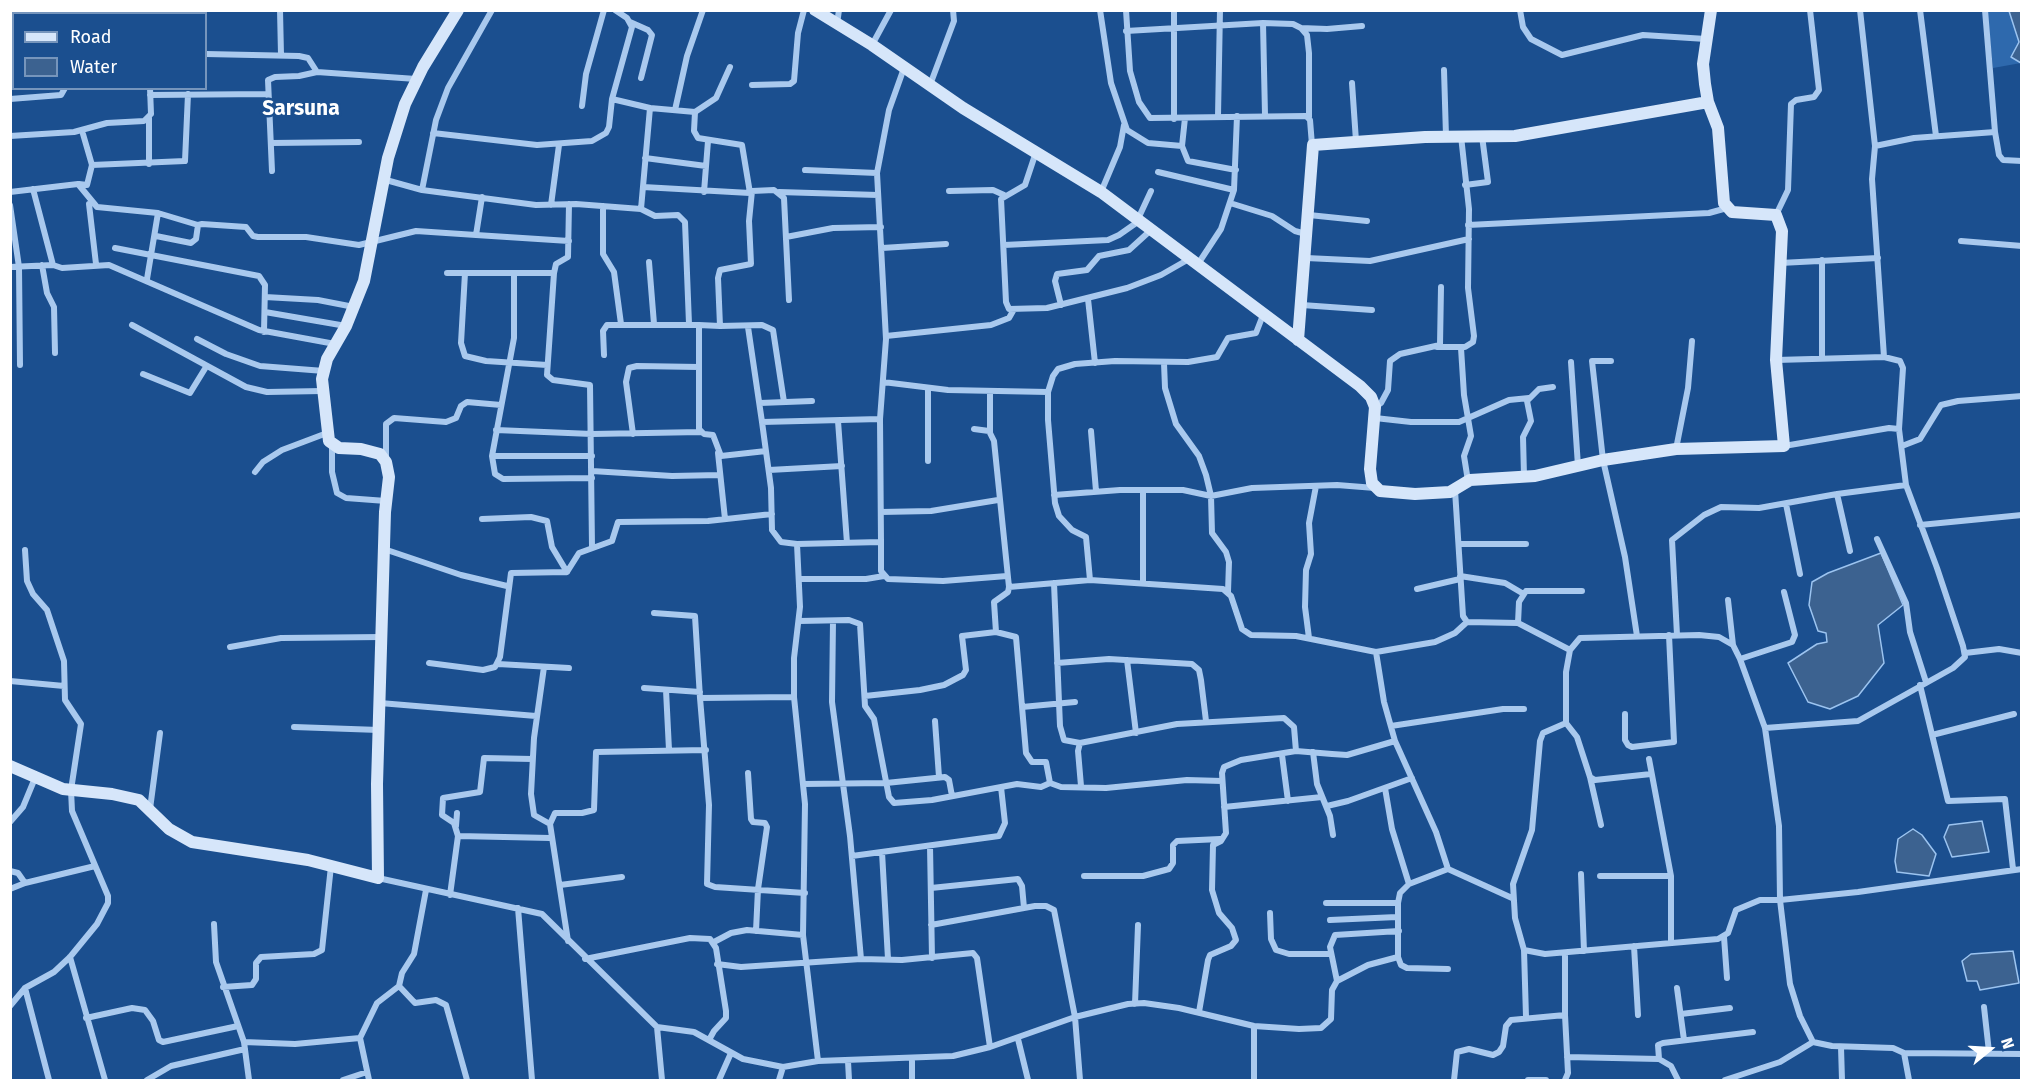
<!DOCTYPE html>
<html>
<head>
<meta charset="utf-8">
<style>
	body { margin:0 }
	#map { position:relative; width:2032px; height:1091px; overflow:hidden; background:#1b4f8f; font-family:"Fira Sans",sans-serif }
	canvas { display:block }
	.frame { position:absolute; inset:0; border:12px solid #fff; pointer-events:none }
	.legend { position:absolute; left:12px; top:12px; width:195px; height:78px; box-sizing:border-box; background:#1b4f8f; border:2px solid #7695bc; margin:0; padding:8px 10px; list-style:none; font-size:18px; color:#fff }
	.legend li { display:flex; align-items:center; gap:12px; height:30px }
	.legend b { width:30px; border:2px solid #7695bc }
	.north { position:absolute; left:1960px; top:1019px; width:60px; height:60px; -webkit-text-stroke:4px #1b4f8f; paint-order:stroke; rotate:72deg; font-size:16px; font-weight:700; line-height:24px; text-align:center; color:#fff }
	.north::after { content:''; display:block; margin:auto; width:21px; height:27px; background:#fff; clip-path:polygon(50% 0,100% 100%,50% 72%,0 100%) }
</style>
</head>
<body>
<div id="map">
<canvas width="2032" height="1091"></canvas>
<div class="frame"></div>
<ul class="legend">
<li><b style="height:8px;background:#d6e6fa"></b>Road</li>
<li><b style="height:16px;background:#3c6290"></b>Water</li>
</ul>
<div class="north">N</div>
</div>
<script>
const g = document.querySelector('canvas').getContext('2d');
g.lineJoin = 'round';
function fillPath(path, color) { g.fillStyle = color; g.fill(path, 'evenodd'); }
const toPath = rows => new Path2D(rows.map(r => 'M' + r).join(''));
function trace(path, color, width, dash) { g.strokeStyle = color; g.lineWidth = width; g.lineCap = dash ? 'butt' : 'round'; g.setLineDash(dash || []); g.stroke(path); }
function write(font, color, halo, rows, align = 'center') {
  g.font = font + ' "Fira Sans",sans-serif'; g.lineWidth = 5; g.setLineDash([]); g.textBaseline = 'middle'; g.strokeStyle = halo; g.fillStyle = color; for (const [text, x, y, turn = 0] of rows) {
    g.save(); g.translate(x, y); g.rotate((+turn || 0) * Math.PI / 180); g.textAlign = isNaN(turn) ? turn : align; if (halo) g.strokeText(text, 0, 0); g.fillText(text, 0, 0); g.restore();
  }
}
fillPath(toPath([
	[1987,11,2021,11,2021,63,1993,68]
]), '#2e69ad');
const water = toPath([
	[2009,11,2021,11,2021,63,2011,57,2019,42,2009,11],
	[1881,553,1903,605,1878,625,1884,663,1858,696,1830,709,1808,702,1788,663,1817,644,1827,642,1826,633,1818,631,1809,605,1812,582,1828,573,1881,553],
	[1982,821,1989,852,1952,857,1944,837,1949,825,1982,821],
	[1913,829,1922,835,1936,854,1929,876,1897,872,1895,861,1898,839,1913,829],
	[2013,951,2019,983,1980,990,1977,981,1967,981,1962,961,1971,954,2013,951]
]);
fillPath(water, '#3c6290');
trace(water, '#9cc4f0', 1.5);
trace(toPath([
	[85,10,86,14],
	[280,10,281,55],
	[1100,10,1111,83,1127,130,1148,143,1182,146],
	[1126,10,1130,71,1139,102,1150,118,1306,116,1310,120,1312,145],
	[1520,10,1523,27,1531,39,1562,55,1643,35,1706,39],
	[1860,10,1875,146,1872,179,1884,357],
	[1920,10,1936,136],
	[1985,10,1995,132],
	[181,14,181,10],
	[630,22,648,30,652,35,641,78],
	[1263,23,1265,115],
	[837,24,839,10],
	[1301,28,1327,29,1362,26],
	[1126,31,1263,23,1293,24,1301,28,1307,35,1309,53,1309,117],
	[872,45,891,10],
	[206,54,299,56,308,58,317,72,416,79],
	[10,56,14,56],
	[1444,70,1446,136],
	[1352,83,1356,141],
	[752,85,790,84,794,81,798,33,804,10],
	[930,85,954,21,953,10],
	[150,95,268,94],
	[10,99,61,95,65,88],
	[582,106,586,74,604,10],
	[650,108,695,112,716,98,730,67],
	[675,110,687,56,703,10],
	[1218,116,1220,10],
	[1185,118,1182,146,1188,161,1236,170],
	[1174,119,1174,10],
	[433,133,537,145,592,141,606,133,609,127,612,99],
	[10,136,74,132,107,123,144,121,151,114,150,88],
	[271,143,359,142],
	[1875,146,1914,138,1995,132,1999,155,2003,160,2022,161],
	[1036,152,1025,185,1001,199,1006,302,1009,309,1047,308,1127,288,1161,275,1189,259],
	[645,158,706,166],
	[149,164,149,118],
	[92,165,185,161,188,94],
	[805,170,877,173],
	[272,171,268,80,275,77,299,76,317,72],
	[1158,172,1234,190],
	[386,180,422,190,436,120,448,88,492,10],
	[79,184,87,185,92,165,83,134],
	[1465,185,1488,182,1482,136],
	[643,187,750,193,742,145,698,138,694,131,695,112],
	[33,189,53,265,62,268,109,265,259,330,335,344],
	[422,190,536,205,576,204,641,209,650,108,612,99,632,27,627,18,615,10],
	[949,191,993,190,1004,195],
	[10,192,78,184,97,207,158,213,198,225],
	[704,192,708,141],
	[779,192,878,195],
	[1101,192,1120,147,1124,125],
	[1230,203,1272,216,1295,231,1306,234],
	[89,204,96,264],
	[569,204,568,257,556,264,554,273,547,375,553,380,590,385,592,547],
	[10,205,19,267,20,365],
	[551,205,559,145],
	[603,206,603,254,614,272,621,324],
	[641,209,655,216,678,215,685,222,689,324],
	[1309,215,1367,221],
	[1776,215,1788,190,1791,104,1796,100,1814,97,1819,90,1810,10],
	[1138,219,1151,191],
	[1468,225,1709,213,1727,208],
	[476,235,569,241],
	[156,236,191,243,196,239,198,225,202,224,246,227,253,236,258,237,306,237,359,245,416,231,476,235,482,197],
	[786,237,833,228,881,227],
	[1961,241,2022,246],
	[1004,245,1108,240,1119,235,1139,221],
	[115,248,259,276,265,285,264,332],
	[882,248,946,244],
	[1306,258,1370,261,1469,239],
	[1822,260,1822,357],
	[649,262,654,324],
	[1780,263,1878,258],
	[1198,264,1221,229,1234,190,1237,116],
	[42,265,47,293,54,307,55,353],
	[10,267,53,265],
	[447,273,554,273],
	[465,273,461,343,465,356,486,361,547,365],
	[514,273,514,338,492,456,495,474,503,479,592,478],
	[147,279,158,213],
	[265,297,318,300,354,307],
	[1088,299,1095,363],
	[1061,305,1055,281,1057,274,1087,270,1099,256,1129,250,1151,230],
	[1302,305,1372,310],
	[265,312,346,326],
	[132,325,246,387,267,392,322,391],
	[699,325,720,326,718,278,720,270,751,264,749,221,752,191,774,190,784,198,789,300],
	[720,326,762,325,773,330,784,402],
	[748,327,762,422,880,419],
	[886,336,991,325,1009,318,1013,311],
	[197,339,226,354,260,366,324,371],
	[1437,347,1465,347,1473,342,1474,336,1468,288,1469,209,1461,136],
	[1461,348,1464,395,1471,436,1464,456,1468,481],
	[604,355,603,331,607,325,699,325,699,429,704,434,713,435,721,456,766,451],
	[1611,361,1592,361,1603,460,1625,557,1637,636],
	[1571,362,1578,466],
	[1164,363,1165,388,1176,424,1199,456,1206,475,1211,496,1212,533,1226,552,1229,562,1228,592],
	[143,374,190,393,206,367],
	[883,382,948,390,1048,392],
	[990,391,990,432],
	[760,403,812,401],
	[1375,407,1381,403,1388,390,1390,361,1400,354,1440,345,1441,287],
	[1375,418,1411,422,1459,422,1509,400,1529,398],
	[838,421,847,543],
	[762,422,771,488,772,530,781,542,797,544],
	[974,429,989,431,994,441,1009,587],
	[496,430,592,434,701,432],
	[1091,431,1096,491],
	[633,434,626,382,629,368,637,366,699,367],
	[332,445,332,472,337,493,346,498,386,501],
	[1784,446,1889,428,1899,429],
	[1902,446,1920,439,1941,405,1958,401,2022,396],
	[1676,449,1688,388,1692,341],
	[718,453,725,519],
	[492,456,592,456],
	[386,458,386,424,394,418,446,422,456,418,461,406,467,402,501,405],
	[928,461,928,388],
	[769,470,842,466],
	[592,471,672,476,720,475],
	[255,472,263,462,282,450,327,433],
	[1524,476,1523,437,1531,421,1527,401,1539,389,1553,387],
	[1143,490,1143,582],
	[1455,490,1463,616,1467,622,1518,623,1570,650],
	[1837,494,1850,551],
	[1054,495,1120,490,1183,490,1211,496,1252,488,1337,485,1375,488],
	[1786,504,1800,574],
	[881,512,931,511,998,500],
	[482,519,531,517,547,521,552,547,567,572],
	[1920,525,2022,515],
	[1877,539,1906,603,1910,632,1926,682],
	[881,542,881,571,888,579,943,581,1007,576],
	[1459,544,1526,544],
	[384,549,461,575,507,586],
	[1460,576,1505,583,1522,593],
	[799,579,866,579,884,576],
	[1090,580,1086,537,1072,530,1059,516,1055,503,1048,420,1048,392,1053,376,1058,369,1075,364,1115,361,1188,362,1217,357,1228,338,1256,333,1263,315],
	[1054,583,1060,726,1064,740,1080,743],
	[1417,589,1460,579],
	[1728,600,1733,645],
	[654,613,695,616,700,698,794,697],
	[799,621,849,620,860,624,865,706,874,719,889,797,894,803,932,800,1017,784,1041,787,1050,783,1046,762,1032,762,1026,753,1016,637,996,632],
	[1518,623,1519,602,1526,591,1582,591],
	[1677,635,1672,540,1704,515,1721,507,1759,508,1837,494,1906,485],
	[1309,638,1305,607,1306,570,1311,554,1309,523,1316,486],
	[230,647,281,638,382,637],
	[1376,652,1435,642,1455,633,1467,622],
	[1965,653,1999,649,2022,653],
	[1740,659,1792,642,1795,635,1784,592],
	[1127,660,1136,733],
	[429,663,483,670,495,667,500,657,511,573,567,572,579,553,612,541,618,522,708,521,772,514],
	[1057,663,1109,659,1192,664,1199,670,1201,680,1206,721],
	[498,664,569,668],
	[544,667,534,738,531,794,534,815,550,824],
	[10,681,64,686],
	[1920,685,1948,801,2005,799,2013,869],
	[644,688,700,692],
	[666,690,669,750],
	[865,696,920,690,944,685,963,675,966,670,962,636,996,632,994,602,1008,592,1009,587,1090,580,1223,589,1231,596,1242,629,1251,635,1296,636,1376,652,1384,702,1395,741,1436,832,1448,869],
	[700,698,709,805,707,884,715,887,805,893],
	[380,703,536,716],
	[1022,707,1075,702],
	[1625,714,1625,740,1628,745,1632,747,1674,742,1669,635],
	[935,721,939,777],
	[1566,723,1577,737,1590,777,1595,780,1651,774],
	[1391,726,1503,709,1524,709],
	[294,727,379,730],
	[1765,728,1779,826,1780,900,1760,900,1736,910,1728,933,1718,939,1545,954,1524,950,1515,918,1513,884,1532,830,1540,741,1543,733,1566,723,1566,672,1570,650,1580,638,1699,635,1719,637,1733,645,1740,659,1765,728,1858,721,1953,668,1965,657,1963,646,1937,568,1906,485,1899,429,1903,368,1900,361,1884,357,1776,360],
	[1932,735,2014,714],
	[1313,752,1317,784,1330,816,1333,835],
	[1282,755,1288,801],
	[1649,759,1671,876,1671,943],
	[748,773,751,819,753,822,765,823,767,827,758,889,756,931],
	[1590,777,1601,825],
	[1050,783,1061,787,1106,788,1187,780,1222,781],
	[803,784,886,783,945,777,949,780,952,796],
	[1081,786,1078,751,1080,743,1177,724,1284,718,1294,727,1296,751,1332,754,1347,755,1395,741],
	[1385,788,1392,829,1409,884],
	[1327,806,1348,801,1412,778],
	[1224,807,1322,797],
	[150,809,160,733],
	[10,822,23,807,35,778],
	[456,826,457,813],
	[458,836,550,838],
	[930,846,932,958],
	[882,852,888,959],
	[852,856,999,836,1005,823,1001,787],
	[10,871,18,873,25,883,95,866],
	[1581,874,1584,951],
	[1084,876,1143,876,1169,869,1173,863,1173,845,1177,841,1220,839],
	[1600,876,1671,876],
	[378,878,542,914,657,1027,694,1032,743,1059,783,1067,818,1061,953,1056,990,1047,1075,1017,1128,1004,1144,1003,1179,1008,1254,1026,1299,1029,1321,1028,1331,1019,1332,990,1337,981,1368,965,1398,957,1398,903,1400,893,1409,884,1448,869,1512,898],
	[560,885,622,877],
	[931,888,1018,879,1022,886,1024,908],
	[10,889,25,883],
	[450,895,458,836,454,823,442,815,443,798,480,792,484,758,532,759],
	[1326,903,1398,903],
	[518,908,532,1080],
	[1270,913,1271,939,1276,950,1289,954,1331,954],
	[1330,920,1397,917],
	[214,924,216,962,244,1042,249,1080],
	[931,925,1035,906,1046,906,1054,910,1075,1017,1080,1080],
	[1724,937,1727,978],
	[568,941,550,824,555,813,582,813,594,810,596,752,706,750],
	[714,942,731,933,747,930,803,935],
	[1634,946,1638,1015],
	[1524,950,1526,1017],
	[70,957,105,1080],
	[1398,957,1401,965,1407,968,1448,969],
	[585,959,690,938,710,939,716,948,726,1011,726,1018,714,1031,709,1040],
	[861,959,902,960,973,953,977,958,990,1047],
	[717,964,741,967,861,959,850,836,832,702,833,621],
	[1337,981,1330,947,1335,935,1399,931],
	[399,986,415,1003,436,1000,446,1005,467,1080],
	[223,987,252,985,256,979,256,963,261,957,314,954,322,950,331,866],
	[25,988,49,1080],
	[1677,988,1684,1040],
	[1135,1004,1138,925],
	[10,1006,25,988,54,972,70,957,97,924,108,903,108,896,72,811,71,790,81,724,65,700,64,661,47,610,33,594,27,581,25,550],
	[1984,1007,1989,1052],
	[1199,1012,1208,960,1210,955,1231,946,1236,940,1232,928,1219,913,1212,890,1213,845,1221,841,1226,833,1222,773,1224,767,1241,760,1296,751],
	[1681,1014,1730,1008],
	[86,1018,132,1008,145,1010,153,1021,159,1040,163,1042,238,1026],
	[657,1027,662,1080],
	[1018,1039,1028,1080],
	[244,1042,295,1044,360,1038],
	[1813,1042,1832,1046,1893,1048,1904,1053,1909,1080],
	[1841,1047,1842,1080],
	[1904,1053,2022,1054],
	[1567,1057,1659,1059,1671,1066,1678,1080],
	[912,1059,912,1080],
	[1659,1059,1658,1045,1663,1043,1753,1032],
	[818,1061,803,935,805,804,794,697,794,658,800,607,797,544,881,542,880,419,886,339,877,173,889,110,904,68],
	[848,1061,849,1080],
	[147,1080,171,1066,245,1049],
	[343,1080,367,1072],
	[369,1080,360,1038,377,1003,399,986,402,973,414,954,426,890],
	[719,1080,731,1053],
	[779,1080,783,1067],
	[1254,1080,1254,1026],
	[1454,1080,1457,1052,1469,1049,1493,1055,1499,1052,1503,1046,1506,1026,1511,1020,1565,1015,1565,953],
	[1528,1080,1546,1080],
	[1565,1080,1568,1073,1565,1015],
	[1725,1080,1780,1062,1813,1042,1800,1016,1790,984,1780,900,1858,892,2022,869]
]), '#a9c9ee', 6);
trace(toPath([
	[815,10,872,45,963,108,1101,192,1360,386,1371,397,1375,407,1370,469,1372,483,1380,491,1415,494,1450,492,1470,480,1535,476,1603,460,1676,449,1784,446,1776,360,1782,231,1776,215,1732,212,1724,203,1718,128,1708,102,1705,84,1703,64,1711,10],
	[1298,340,1313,145,1425,137,1515,136,1708,102],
	[10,766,63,789,112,794,139,800,169,829,192,842,308,860,378,878,377,784,385,512,389,477,386,462,380,454,361,449,339,448,329,441,322,379,327,359,346,326,364,281,388,158,405,104,423,67,458,10]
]), '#d6e6fa', 12);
write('bold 21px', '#fff', '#1b4f8f', [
	["Sarsuna",301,109]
]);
</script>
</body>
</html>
